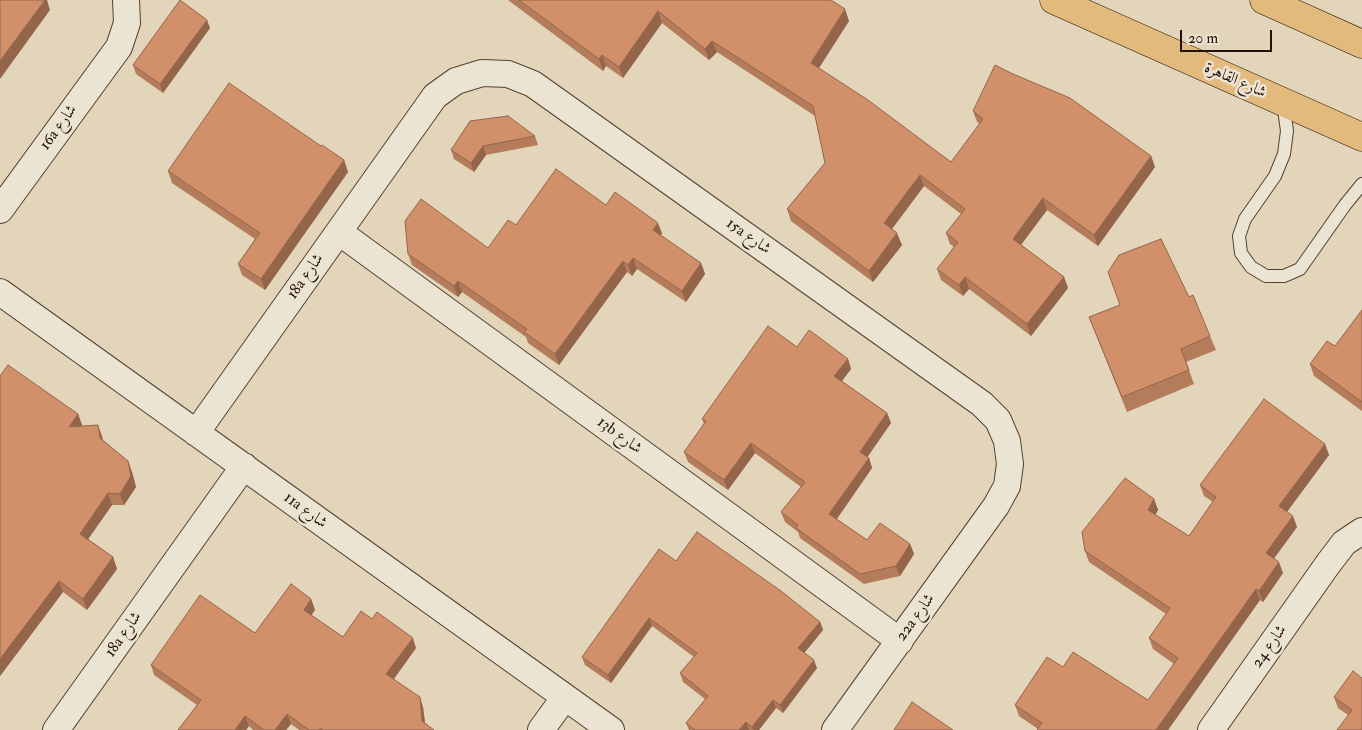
<!DOCTYPE html>
<html>
<head>
<meta charset="utf-8">
<style>
	body { margin:0 }
	#map { position:relative; width:1362px; height:730px; overflow:hidden; background:#e2d5b9; font-family:"IM FELL Double Pica",serif }
	canvas { display:block }
	.scale { position:absolute; left:1180px; top:30px; width:92px; height:22px; box-sizing:border-box; border:2px solid #241006; border-top:0; padding-left:6px; font-size:15px; line-height:18px; white-space:nowrap; color:#241006; -webkit-text-stroke:4px #ece4d2; paint-order:stroke }
</style>
</head>
<body>
<div id="map">
<canvas width="1362" height="730"></canvas>
<div class="scale">20 m</div>
</div>
<script>
const g = document.querySelector('canvas').getContext('2d');
g.lineJoin = 'round';
const toPath = rows => new Path2D(rows.map(r => 'M' + r).join(''));
function trace(path, color, width, dash) { g.strokeStyle = color; g.lineWidth = width; g.lineCap = dash ? 'butt' : 'round'; g.setLineDash(dash || []); g.stroke(path); }
function fillPath(path, color) { g.fillStyle = color; g.fill(path, 'evenodd'); }
function write(font, color, halo, rows, align = 'center') {
  g.font = font + ' "IM FELL Double Pica",Amiri,serif'; g.lineWidth = 5; g.setLineDash([]); g.textBaseline = 'middle'; g.strokeStyle = halo; g.fillStyle = color; for (const [text, x, y, turn = 0] of rows) {
    g.save(); g.translate(x, y); g.rotate((+turn || 0) * Math.PI / 180); g.textAlign = isNaN(turn) ? turn : align; if (halo) g.strokeText(text, 0, 0); g.fillText(text, 0, 0); g.restore();
  }
}
const service = toPath([
	[1283,102,1287,131,1284,154,1275,176,1245,219,1239,236,1241,253,1251,267,1266,276,1284,276,1300,269,1345,205,1362,184]
]);
const minor = toPath([
	[0,210,119,47,127,23,126,0],
	[339,232,900,641],
	[0,292,611,730],
	[196,433,435,96,456,81,482,73,508,74,533,84,982,404,998,420,1007,441,1010,464,1007,486,996,506,835,730],
	[56,730,244,466],
	[541,730,565,697],
	[1211,730,1328,564,1344,543,1362,531]
]);
const primary = toPath([
	[1054,0,1362,137],
	[1264,0,1362,44]
]);
trace(service, '#544133', 14);
trace(minor, '#544133', 28);
trace(primary, '#241006', 29);
trace(service, '#ece4d2', 12);
trace(minor, '#ece4d2', 26);
trace(primary, '#e1ba7c', 28);
fillPath(toPath([
	[508,0,831,0,849,21,819,68,951,162,980,124,977,122,973,111,1151,156,1155,167,1098,246,1047,210,1021,245,1064,277,1068,288,1031,336,969,289,963,296,941,280,937,269,954,247,950,244,946,233,961,214,924,186,892,229,902,245,873,282,791,221,787,209,825,163,815,116,717,52,709,60,662,23,623,78,606,66,603,71],
	[210,28,163,93,136,74,133,65],
	[535,136,538,145,486,155,474,172,454,159,451,150],
	[321,146,344,160,348,172,265,290,242,275,238,264,255,239,172,183,168,171],
	[606,205,662,233,661,235,701,263,705,274,686,302,637,269,632,276,627,272,559,365,528,343,526,337,462,292,458,297,412,265,408,254,488,248,516,225],
	[1189,297,1210,336,1216,350,1186,362,1194,384,1127,412,1089,317,1120,305],
	[1362,310,1362,411,1314,376,1310,364,1335,346],
	[797,347,848,359,851,369,842,381,887,413,891,423,867,457,869,458,872,468,837,519,867,540,910,544,914,554,900,576,864,584,800,538,798,532,785,522,781,512,801,487,755,453,728,490,688,462,684,452,704,424,702,419],
	[78,414,82,425,102,436,103,441,132,472,136,487,124,505,112,505,88,539,113,557,117,569,87,610,63,592,0,676],
	[1325,444,1329,455,1287,512,1297,527,1274,558,1283,573,1263,602,1260,600,1168,730,1037,730,1038,729,1019,716,1015,705,1063,667,1148,700,1174,664,1153,649,1149,638,1166,614,1089,562,1085,551,1154,499,1158,510,1155,515,1189,536,1213,502,1204,496,1200,485],
	[676,561,820,622,823,630,804,653,817,668,783,713,776,708,759,730,689,730,686,723,705,699,683,682,680,673,694,657,652,626,611,683,585,665,582,657],
	[311,599,315,610,311,615,343,637,372,619,416,648,394,679,423,707,425,723,434,730,299,730,291,724,286,730,253,730,249,726,246,730,178,730,197,705,154,675,151,665,255,633],
	[1362,678,1362,730,1348,715,1338,708,1334,697]
]), '#b57c5b');
fillPath(toPath([
	[45,0,47,0,50,10,0,79,0,61],
	[845,9,849,21,815,74,811,63],
	[658,11,662,23,623,78,619,67],
	[207,20,210,28,163,93,160,84],
	[712,41,717,52,709,60,705,49],
	[602,55,606,66,603,71,599,59],
	[483,146,486,155,474,172,471,163],
	[1151,156,1155,167,1098,246,1094,235],
	[344,160,348,172,265,290,261,279],
	[920,175,924,186,888,234,884,223],
	[1043,198,1047,210,1017,250,1013,239],
	[658,223,662,233,657,241,653,230],
	[897,233,902,245,873,282,869,271],
	[633,258,637,269,632,276,628,265],
	[623,261,627,272,559,365,555,354],
	[701,263,705,274,686,302,682,291],
	[965,277,969,289,963,296,959,285],
	[1064,277,1068,288,1031,336,1027,324],
	[458,281,462,292,458,297,454,286],
	[848,359,851,369,838,386,834,376],
	[887,413,891,423,864,462,860,452],
	[78,414,82,425,69,427],
	[98,425,102,436,104,449,100,438],
	[751,443,755,453,728,490,724,480],
	[1325,444,1329,455,1283,517,1279,506],
	[869,458,872,468,833,524,829,514],
	[128,461,132,472,136,487,124,505,120,494],
	[108,493,112,505,84,545,80,534],
	[1154,499,1158,510,1152,521,1148,510],
	[1293,516,1297,527,1270,564,1266,553],
	[910,544,914,554,900,576,896,566],
	[113,557,117,569,87,610,83,599],
	[1279,562,1283,573,1263,602,1259,591],
	[59,581,63,592,0,676,0,659],
	[1256,589,1260,600,1168,730,1156,730],
	[311,599,315,610,308,620,304,610],
	[649,618,652,626,611,683,608,675],
	[820,622,823,630,801,657,798,648],
	[413,638,416,648,390,684,386,674],
	[814,660,817,668,783,713,780,705],
	[420,697,423,707,426,730,422,721],
	[773,700,776,708,759,730,754,730,752,727],
	[287,714,291,724,286,730,275,730],
	[245,716,249,726,246,730,235,730],
	[746,722,749,730,739,730]
]), '#93654a');
const building = toPath([
	[0,0,45,0,0,61,0,0],
	[180,0,207,20,160,84,133,65,180,0],
	[519,0,831,0,845,9,811,63,868,100,951,162,983,119,973,111,995,65,1013,74,1070,98,1151,156,1094,235,1043,198,1013,239,1064,277,1027,324,965,277,959,285,937,269,958,242,946,233,965,209,920,175,884,223,897,233,869,271,787,209,825,163,813,106,712,41,705,49,658,11,619,67,602,55,599,59,519,0],
	[229,83,321,146,322,145,344,160,261,279,238,264,260,233,168,171,229,83],
	[508,116,535,136,483,146,471,163,451,150,470,121,508,116],
	[556,169,606,205,615,192,658,223,653,230,701,263,682,291,633,258,628,265,623,261,555,354,524,332,527,329,458,281,454,286,408,254,405,221,421,199,488,248,508,220,516,225,556,169],
	[1161,239,1189,297,1193,295,1210,336,1181,349,1189,370,1122,397,1089,317,1120,305,1108,272,1119,255,1161,239],
	[1362,310,1362,402,1310,364,1327,341,1335,346,1362,310],
	[768,326,797,347,809,330,820,338,848,359,834,376,887,413,860,452,869,458,829,514,867,540,880,523,910,544,896,566,860,574,796,528,798,525,781,512,805,482,751,443,724,480,684,452,706,421,702,419,768,326],
	[8,365,78,414,69,427,98,425,100,438,128,461,131,476,120,494,108,493,80,534,113,557,83,599,59,581,0,659,0,376,8,365],
	[1264,399,1325,444,1279,506,1293,516,1266,553,1279,562,1259,591,1256,589,1156,730,1037,730,1042,723,1015,705,1047,657,1063,667,1073,652,1148,700,1178,658,1149,638,1170,608,1085,551,1082,532,1125,478,1154,499,1148,510,1189,536,1216,497,1200,485,1264,399],
	[697,532,781,591,820,622,798,648,814,660,780,705,773,700,752,727,746,722,739,730,695,730,686,723,708,696,680,673,697,653,649,618,608,675,582,657,659,549,676,561,697,532],
	[291,584,311,599,304,610,343,637,361,611,372,619,377,612,413,638,386,674,420,697,422,721,434,730,323,730,320,728,319,730,309,730,287,714,275,730,264,730,245,716,235,730,178,730,201,700,151,665,200,595,255,633,291,584],
	[1353,671,1362,678,1362,730,1337,730,1352,710,1334,697,1353,671],
	[912,702,953,730,894,730,912,702]
]);
fillPath(building, '#d2906a');
trace(building, '#93654a', 1);
write('16px', '#241006', '#ece4d2', [
	["شارع القاهرة",1235,81,24],
	["16a شارع",59,128,-54],
	["15a شارع",748,237,35],
	["18a شارع",306,277,-55],
	["13b شارع",619,436,36],
	["11a شارع",305,511,36],
	["22a شارع",916,618,-54],
	["18a شارع",124,635,-55],
	["شارع 24",1270,647,-55]
]);
</script>
</body>
</html>
